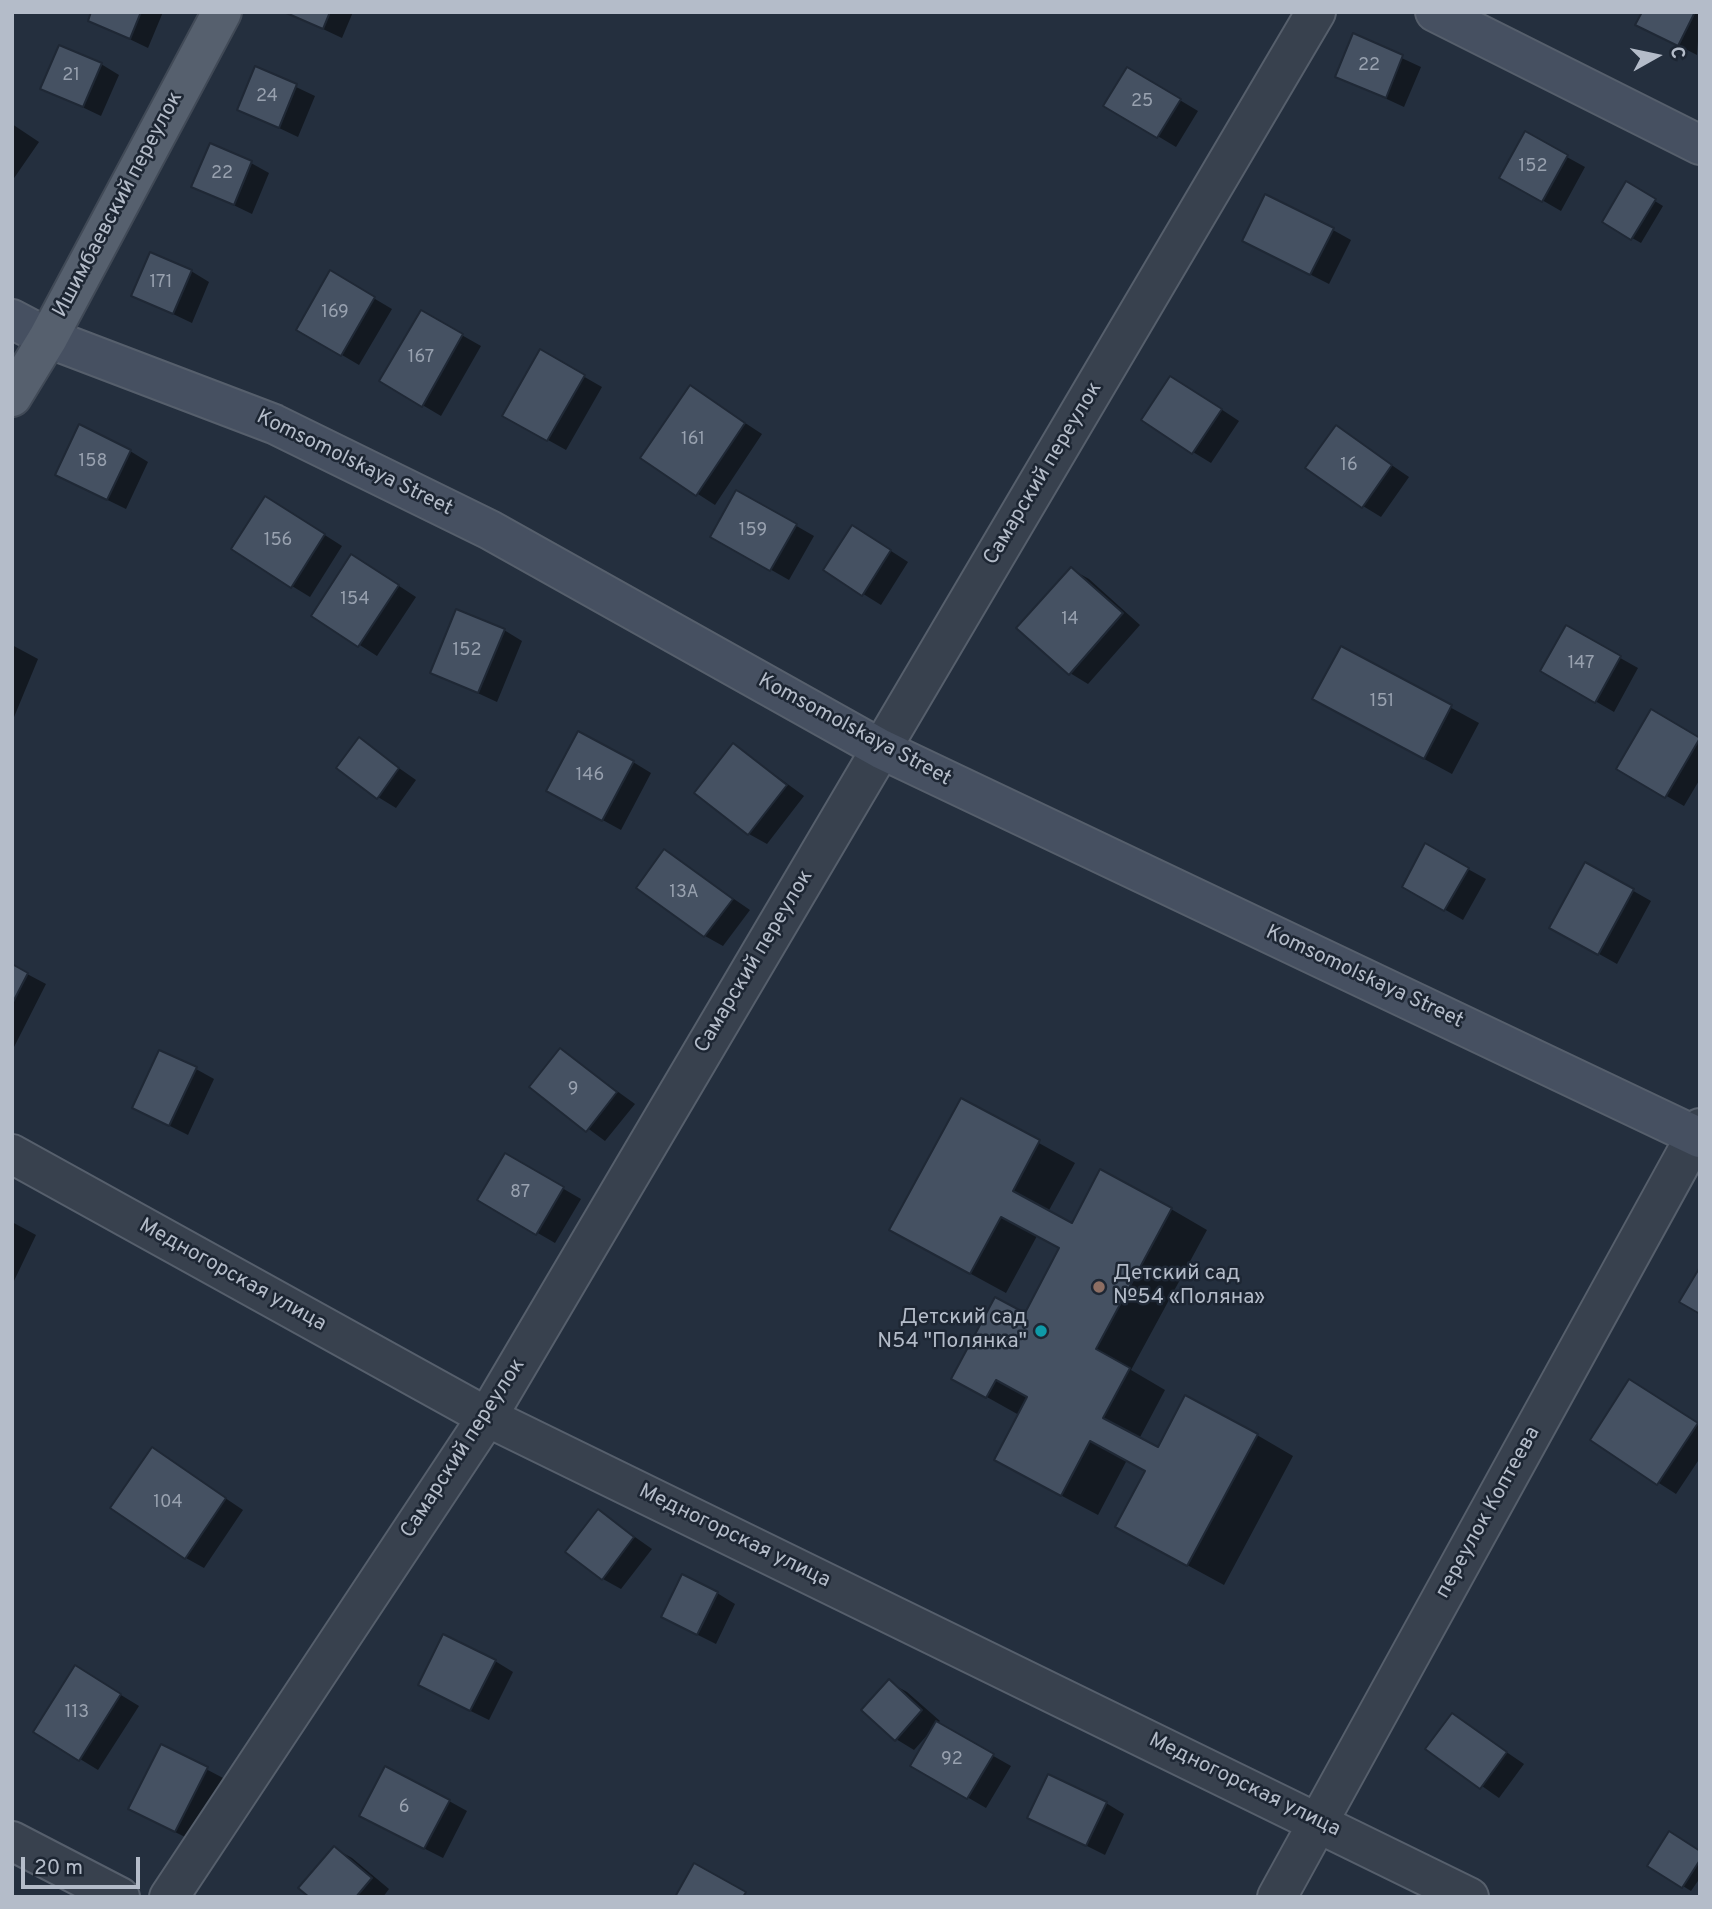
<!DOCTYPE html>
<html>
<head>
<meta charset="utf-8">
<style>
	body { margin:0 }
	#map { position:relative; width:1712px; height:1909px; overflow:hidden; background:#242f3e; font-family:Overpass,sans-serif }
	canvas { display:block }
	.frame { position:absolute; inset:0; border:14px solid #b4bcc9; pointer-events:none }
	.north { position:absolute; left:1621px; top:21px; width:70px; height:70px; -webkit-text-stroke:5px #1d2633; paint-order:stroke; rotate:81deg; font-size:19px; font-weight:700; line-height:28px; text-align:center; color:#b4bcc9 }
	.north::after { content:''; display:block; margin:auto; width:24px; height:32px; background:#b4bcc9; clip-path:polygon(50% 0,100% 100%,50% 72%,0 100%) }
	.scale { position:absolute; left:21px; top:1857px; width:119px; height:32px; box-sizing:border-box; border:4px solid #b4bcc9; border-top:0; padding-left:9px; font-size:21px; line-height:24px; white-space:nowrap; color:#b4bcc9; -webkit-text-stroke:5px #1d2633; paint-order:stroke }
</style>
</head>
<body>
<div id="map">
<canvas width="1712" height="1909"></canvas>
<div class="frame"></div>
<div class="north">С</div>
<div class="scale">20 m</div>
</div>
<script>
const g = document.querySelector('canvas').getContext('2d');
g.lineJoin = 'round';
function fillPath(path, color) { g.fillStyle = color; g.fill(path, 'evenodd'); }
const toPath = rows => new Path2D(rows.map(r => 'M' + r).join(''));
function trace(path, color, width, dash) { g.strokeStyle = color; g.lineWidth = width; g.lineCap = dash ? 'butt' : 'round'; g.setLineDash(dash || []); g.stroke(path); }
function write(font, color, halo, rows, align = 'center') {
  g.font = font + ' Overpass,sans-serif'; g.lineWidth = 5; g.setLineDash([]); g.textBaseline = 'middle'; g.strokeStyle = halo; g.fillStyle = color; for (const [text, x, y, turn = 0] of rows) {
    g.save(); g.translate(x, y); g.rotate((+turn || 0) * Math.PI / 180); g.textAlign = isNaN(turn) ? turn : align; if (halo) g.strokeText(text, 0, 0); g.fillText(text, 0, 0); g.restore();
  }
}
fillPath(toPath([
	[93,12,163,12,148,48,90,20],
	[287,12,353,12,342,38],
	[1644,12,1700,12,1697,55,1656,34],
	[1354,36,1421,67,1404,107,1337,76],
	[101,64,119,75,101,116,42,88],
	[256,68,315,96,298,137,239,109],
	[1128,69,1198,111,1176,147,1106,105],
	[12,124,39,142,12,181],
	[1525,134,1585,167,1561,211,1502,177],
	[251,163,269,173,252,214,194,186],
	[1627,184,1663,206,1641,243,1604,222],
	[1333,230,1351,240,1329,284,1262,250],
	[191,271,209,282,192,323,133,295],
	[331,273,392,309,359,365,298,329],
	[421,312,481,346,441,416,382,381],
	[541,352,602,387,566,450,505,416],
	[690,387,762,434,715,505,642,458],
	[1189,388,1239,421,1211,463,1193,452],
	[1336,427,1409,477,1381,517,1363,506],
	[130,451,148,462,126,509,75,484],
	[737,492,814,536,789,580,712,536],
	[284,509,342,546,310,597,292,586],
	[871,538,908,562,881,605,825,570],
	[370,567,416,597,377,656,313,615],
	[1071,569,1089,579,1140,625,1088,684,1070,673],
	[1567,628,1638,668,1614,712,1542,670],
	[504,630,522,641,497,702,432,672],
	[12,645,38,659,12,722],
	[1341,648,1479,723,1452,774,1341,714],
	[1651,711,1700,739,1700,779,1684,806,1618,768],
	[359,740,416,780,396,808,378,797],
	[734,745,804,796,767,844,749,834],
	[633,762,651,773,621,830,566,800],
	[1426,846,1486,879,1463,920,1404,886],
	[664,851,750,910,723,946,705,936],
	[1586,864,1651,901,1617,964,1551,927],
	[12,966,46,984,14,1047,12,1047],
	[560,1050,635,1104,605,1141,532,1087],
	[196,1069,214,1079,188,1135,134,1108],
	[961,1100,1075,1163,1048,1212,1073,1225,1171,1209,1207,1230,1131,1370,1165,1390,1139,1439,1158,1449,1257,1435,1293,1456,1224,1585,1154,1547,1147,1471,1127,1460,1098,1515,1032,1480,1019,1415,953,1378,1025,1316,1061,1249,1037,1236,1006,1293,927,1250],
	[505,1155,581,1199,555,1243,479,1199],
	[12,1222,36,1235,12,1285],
	[1648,1391,1700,1425,1700,1458,1676,1494,1592,1440],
	[152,1449,243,1510,204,1568,186,1558],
	[598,1511,652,1549,621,1589,603,1579],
	[717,1593,735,1604,716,1644,682,1627],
	[495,1661,513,1672,489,1720,438,1695],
	[93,1678,139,1706,98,1770,36,1732],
	[889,1682,907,1692,940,1721,937,1724,1011,1766,986,1808,912,1765,930,1732,914,1750,896,1739],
	[1452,1715,1524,1764,1499,1798,1428,1748],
	[162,1746,225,1779,193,1841,149,1819],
	[449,1801,467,1811,443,1858,380,1826],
	[1106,1803,1124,1814,1105,1855,1029,1817],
	[334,1848,352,1858,389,1889,383,1897,312,1897],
	[1700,1852,1700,1878,1691,1891,1649,1865]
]), '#0007');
const building = toPath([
	[91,12,141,12,130,39,88,21,91,12],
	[284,12,330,12,323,29,284,12],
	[1642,12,1695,12,1678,46,1635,25,1642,12],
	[1353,33,1403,55,1386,98,1335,77,1353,33],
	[59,45,102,63,83,107,40,89,59,45],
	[255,66,297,84,279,128,237,110,255,66],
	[1127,67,1181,99,1157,138,1103,106,1127,67],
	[1525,131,1568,155,1542,202,1499,178,1525,131],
	[210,143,252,161,234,205,191,187,210,143],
	[1626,181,1656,199,1631,240,1602,222,1626,181],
	[1265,194,1334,228,1310,275,1242,241,1265,194],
	[150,252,192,270,173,314,131,296,150,252],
	[330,270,375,297,341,356,296,330,330,270],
	[421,310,463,334,422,407,379,381,421,310],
	[540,349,585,375,547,441,502,416,540,349],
	[1170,376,1222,409,1192,454,1141,420,1170,376],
	[690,385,745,423,696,496,640,458,690,385],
	[79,424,131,450,107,500,55,475,79,424],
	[1336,425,1392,465,1362,508,1305,468,1336,425],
	[736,490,797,524,770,571,710,537,736,490],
	[265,496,325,534,291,588,231,549,265,496],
	[852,525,891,550,862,596,823,570,852,525],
	[351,554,399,585,358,647,311,616,351,554],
	[1071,567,1123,613,1069,675,1016,628,1071,567],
	[456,609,505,629,478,693,430,673,456,609],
	[1566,625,1621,656,1595,703,1540,671,1566,625],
	[1341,646,1452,705,1424,759,1312,699,1341,646],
	[1651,709,1700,738,1665,798,1616,769,1651,709],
	[578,731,634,761,602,821,546,791,578,731],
	[359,737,399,768,377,799,336,768,359,737],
	[733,743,787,785,748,835,694,793,733,743],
	[1425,843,1469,868,1444,911,1402,887,1425,843],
	[664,849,733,899,704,937,636,888,664,849],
	[1585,862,1634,889,1598,955,1549,928,1585,862],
	[12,964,28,973,12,1004,12,964],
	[560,1048,617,1092,586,1132,529,1087,560,1048],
	[159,1050,197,1067,169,1126,132,1108,159,1050],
	[961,1098,1040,1140,1013,1191,1072,1223,1100,1169,1172,1208,1096,1349,1130,1368,1103,1418,1158,1447,1185,1395,1258,1434,1187,1566,1115,1527,1145,1471,1090,1441,1061,1496,994,1460,1027,1397,996,1380,986,1398,951,1379,995,1297,1025,1313,1059,1248,1001,1217,970,1274,889,1230,961,1098],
	[505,1153,564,1187,536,1235,477,1200,505,1153],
	[1700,1267,1700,1314,1679,1302,1700,1267],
	[1629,1379,1698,1423,1657,1485,1590,1440,1629,1379],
	[152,1447,226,1498,185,1559,110,1508,152,1447],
	[598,1509,634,1537,602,1580,565,1552,598,1509],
	[682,1574,718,1592,697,1635,661,1617,682,1574],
	[443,1634,496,1660,470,1711,418,1685,443,1634],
	[75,1665,121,1694,79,1761,33,1732,75,1665],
	[889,1679,922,1710,895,1741,861,1710,889,1679],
	[1452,1713,1507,1752,1480,1789,1425,1749,1452,1713],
	[936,1721,994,1754,967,1799,910,1766,936,1721],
	[161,1744,208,1767,175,1832,128,1809,161,1744],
	[385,1766,450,1800,424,1849,359,1816,385,1766],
	[1048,1774,1107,1802,1086,1846,1027,1818,1048,1774],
	[1669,1831,1700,1851,1700,1860,1682,1888,1647,1866,1669,1831],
	[334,1846,372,1878,356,1897,309,1897,298,1888,334,1846],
	[694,1863,746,1892,743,1897,675,1897,694,1863]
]);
fillPath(building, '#455162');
trace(building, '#1f2835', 2);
const minor = toPath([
	[12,1154,487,1417,1469,1897],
	[12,1841,120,1897],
	[169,1897,487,1417,1316,12],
	[1277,1897,1700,1128]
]);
const secondary = toPath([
	[1435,12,1700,145],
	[12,319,48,338,274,424,490,530,881,749,1700,1138]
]);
const primary = toPath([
	[12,397,48,338,222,12]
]);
trace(minor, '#565f6c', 42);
trace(secondary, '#565f6c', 42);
trace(primary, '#414a57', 42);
trace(minor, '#38414e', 38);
trace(secondary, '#465061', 38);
trace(primary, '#56606e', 38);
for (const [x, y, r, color] of [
	[1099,1287,7,"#8d6e63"],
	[1041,1331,7,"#0f9aa8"]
]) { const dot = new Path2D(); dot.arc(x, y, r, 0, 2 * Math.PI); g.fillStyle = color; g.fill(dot); trace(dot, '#1d2633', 2.5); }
write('18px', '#98a1af', null, [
	["22",1369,66],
	["21",71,76],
	["24",267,97],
	["25",1142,102],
	["152",1533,167],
	["22",222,174],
	["171",161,283],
	["169",335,313],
	["167",421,358],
	["161",693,440],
	["158",93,462],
	["16",1349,466],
	["159",753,531],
	["156",278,541],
	["154",355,600],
	["14",1070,620],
	["152",467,651],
	["147",1581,664],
	["151",1382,702],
	["146",590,776],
	["13А",684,893],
	["9",573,1090],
	["87",520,1193],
	["104",168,1503],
	["113",77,1713],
	["92",952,1760],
	["6",404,1808]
]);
write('21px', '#b4bcc9', '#1d2633', [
	["Ишимбаевский переулок",119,205,-62],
	["Komsomolskaya Street",354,464,26],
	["Самарский переулок",1044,474,-59],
	["Komsomolskaya Street",854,731,28],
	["Самарский переулок",755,962,-59],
	["Komsomolskaya Street",1364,978,25],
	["Медногорская улица",232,1276,29],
	["Самарский переулок",464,1449,-57],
	["переулок Коптеева",1489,1513,-61],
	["Медногорская улица",734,1537,26],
	["Медногорская улица",1244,1786,26]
]);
write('21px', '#b4bcc9', '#1d2633', [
	["Детский сад",1113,1275],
	["№54 «Поляна»",1113,1299],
	["Детский сад",1027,1319,"right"],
	["N54 \"Полянка\"",1027,1343,"right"]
], 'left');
</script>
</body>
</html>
